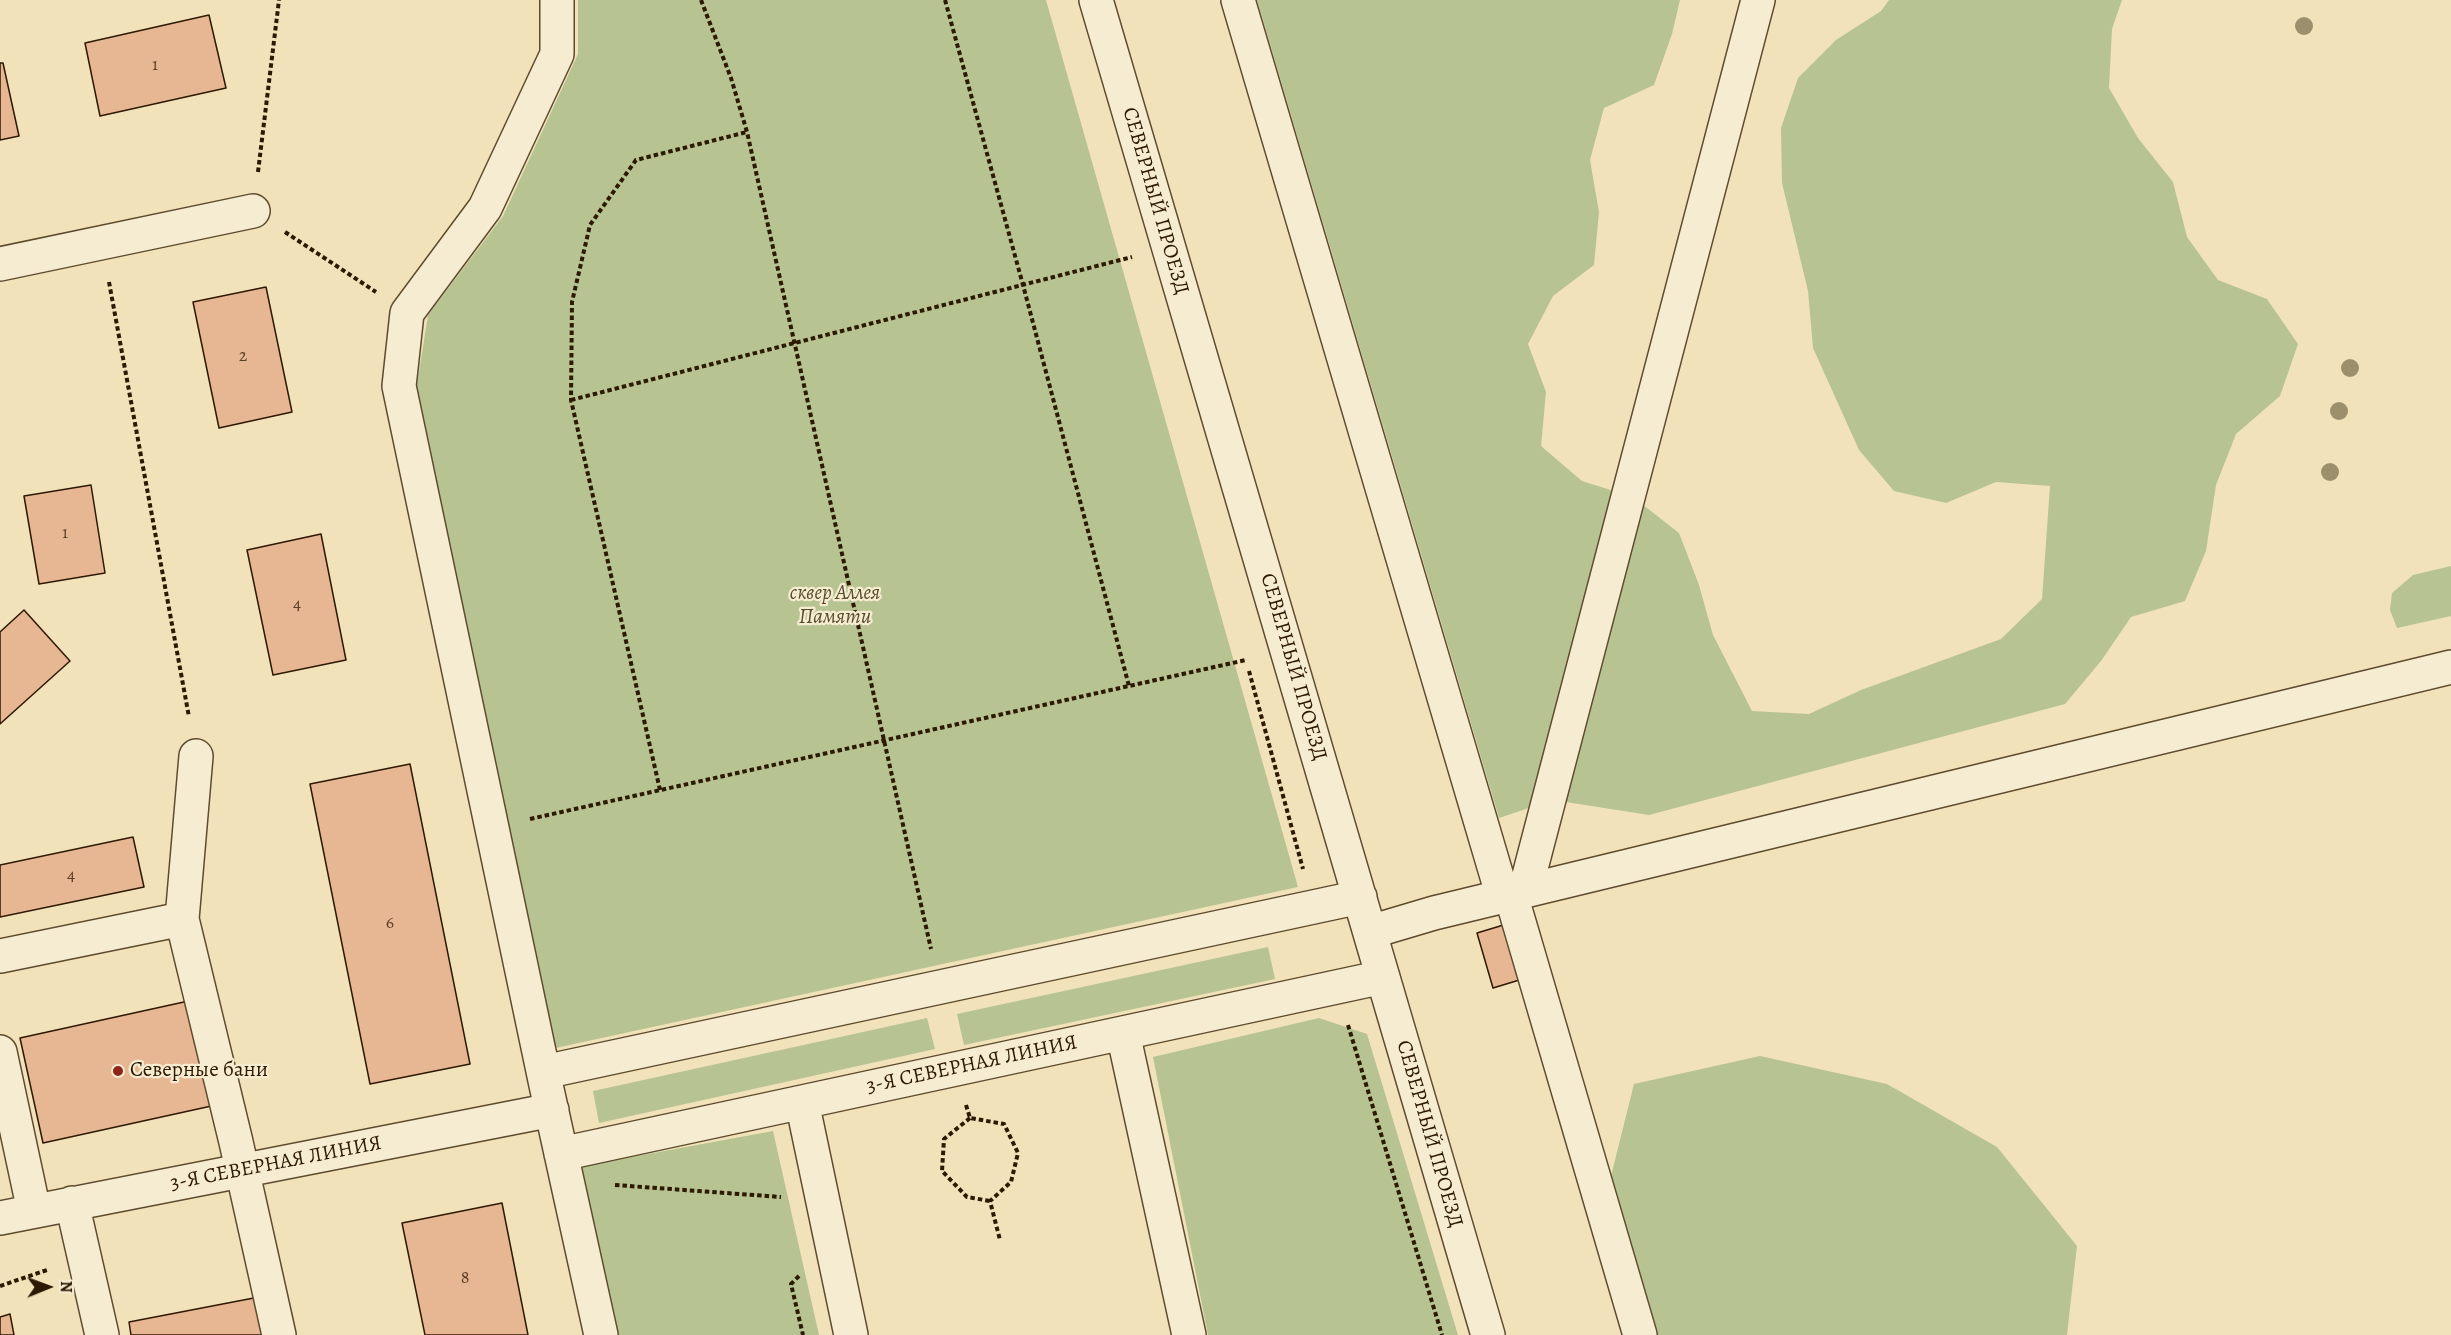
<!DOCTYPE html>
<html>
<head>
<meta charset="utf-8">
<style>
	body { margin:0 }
	#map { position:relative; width:2451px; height:1335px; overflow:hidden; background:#f1e2ba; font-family:Alegreya,serif }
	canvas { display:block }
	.north { position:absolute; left:18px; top:1257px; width:60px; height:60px; -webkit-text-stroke:4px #f6ecd2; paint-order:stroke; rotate:89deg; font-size:16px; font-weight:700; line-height:24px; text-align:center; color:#2d1900 }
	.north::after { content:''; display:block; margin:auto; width:21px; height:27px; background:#2d1900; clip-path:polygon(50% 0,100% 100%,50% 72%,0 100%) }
</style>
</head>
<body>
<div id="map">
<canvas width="2451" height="1335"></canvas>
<div class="north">N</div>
</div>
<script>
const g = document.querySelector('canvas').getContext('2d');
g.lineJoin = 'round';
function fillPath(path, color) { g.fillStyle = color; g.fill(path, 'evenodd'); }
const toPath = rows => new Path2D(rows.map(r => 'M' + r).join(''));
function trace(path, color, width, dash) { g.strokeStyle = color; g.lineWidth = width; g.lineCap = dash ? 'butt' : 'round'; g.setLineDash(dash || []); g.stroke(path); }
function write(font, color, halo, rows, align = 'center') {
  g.font = font + ' Alegreya,serif'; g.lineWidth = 4.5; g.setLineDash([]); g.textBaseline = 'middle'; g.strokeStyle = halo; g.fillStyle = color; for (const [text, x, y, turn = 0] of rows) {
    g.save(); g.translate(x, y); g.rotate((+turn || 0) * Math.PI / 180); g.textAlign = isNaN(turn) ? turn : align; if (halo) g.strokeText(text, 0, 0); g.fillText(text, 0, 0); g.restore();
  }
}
fillPath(toPath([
	[578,0,1046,0,1298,887,551,1049,415,397,428,315,503,216,578,54],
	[1257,0,1680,0,1672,34,1654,85,1604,108,1590,160,1599,212,1594,265,1553,296,1528,344,1546,392,1541,446,1582,481,1633,497,1679,533,1699,585,1713,635,1752,711,1809,714,1861,690,2001,639,2042,599,2050,486,1996,482,1946,503,1894,491,1859,450,1813,348,1808,291,1782,183,1781,128,1798,78,1836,40,1881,11,1889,0,2122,0,2112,29,2109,88,2138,138,2173,182,2187,237,2218,280,2267,299,2298,344,2280,396,2236,434,2216,485,2206,551,2185,601,2131,617,2101,661,2065,704,1649,815,1553,800,1499,818],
	[2451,566,2451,616,2397,628,2390,610,2392,593,2413,575],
	[1268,947,1275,979,964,1045,957,1014],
	[927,1018,935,1049,599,1123,593,1091],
	[1319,1018,1367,1034,1458,1335,1208,1335,1153,1057],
	[1760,1056,1887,1084,1997,1147,2077,1246,2067,1335,1657,1335,1610,1180,1634,1084],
	[773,1131,819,1335,614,1335,577,1167]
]), '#b7c492');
const building = toPath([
	[209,15,226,88,100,116,85,43,209,15],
	[0,63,3,63,19,136,0,140,0,63],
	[266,287,292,412,219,428,193,302,266,287],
	[91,485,105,573,39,584,24,496,91,485],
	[321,534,346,660,273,675,247,550,321,534],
	[24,610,70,661,0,724,0,632,24,610],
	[410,764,470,1064,370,1084,310,784,410,764],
	[133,837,144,887,0,917,0,865,133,837],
	[1510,923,1526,978,1493,988,1477,933,1510,923],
	[193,1000,216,1105,43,1143,20,1038,193,1000],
	[502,1203,528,1335,425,1335,402,1223,502,1203],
	[259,1297,266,1335,131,1335,129,1322,259,1297],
	[10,1314,14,1335,0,1335,0,1317,10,1314]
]);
fillPath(building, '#e7b693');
trace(building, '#2d1900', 1.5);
const minor = toPath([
	[557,0,557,54,485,208,407,313,399,386,546,1085,601,1335],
	[1096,0,1488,1335],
	[1238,0,1503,897],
	[0,264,253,211],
	[1525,891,1758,0],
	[1511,895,1640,1335],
	[182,919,236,1142,279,1335],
	[1370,932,1434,913,2451,667],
	[0,956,182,919,196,756],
	[1123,1033,1189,1335],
	[0,1052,34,1211],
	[544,1072,1360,897],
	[802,1102,851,1335],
	[561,1154,1383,977],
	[72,1203,102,1335],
	[0,1218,552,1110]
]);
trace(minor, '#5e4b2e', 36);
trace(toPath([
	[701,0,731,78,747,132,931,949],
	[945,0,1023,285,1129,686],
	[258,172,279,0],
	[285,232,376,292],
	[109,282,189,717],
	[571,400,1132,257],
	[1249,671,1303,869],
	[660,790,571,400,572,302,590,225,636,160,747,132],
	[530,819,1246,660],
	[1348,1025,1442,1335],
	[966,1105,970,1118,1004,1124,1018,1153,1011,1182,990,1201,1000,1240],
	[970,1118,944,1139,942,1171,967,1197,990,1201],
	[615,1185,781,1197],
	[799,1276,791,1284,803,1335],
	[0,1286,47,1270]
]), '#2d1900', 4, [4.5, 3]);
trace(minor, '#f6ecd2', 33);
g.fillStyle = '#9c906c';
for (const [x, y] of [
	[2304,26],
	[2350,368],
	[2339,411],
	[2330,472]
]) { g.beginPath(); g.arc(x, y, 9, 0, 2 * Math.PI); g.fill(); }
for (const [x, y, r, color] of [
	[118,1071,6,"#8f2418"]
]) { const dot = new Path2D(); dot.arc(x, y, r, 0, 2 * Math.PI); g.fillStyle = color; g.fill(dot); trace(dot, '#f6ecd2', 2); }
write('18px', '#5c4025', null, [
	["1",155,66],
	["2",243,357],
	["1",65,534],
	["4",297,605],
	["4",71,876],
	["6",390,924],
	["8",465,1279]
]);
write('21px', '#2d1900', '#f6ecd2', [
	["СЕВЕРНЫЙ ПРОЕЗД",1155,201,74],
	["СЕВЕРНЫЙ ПРОЕЗД",1293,667,74],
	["3-Я СЕВЕРНАЯ ЛИНИЯ",972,1065,-12],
	["СЕВЕРНЫЙ ПРОЕЗД",1429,1134,74],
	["3-Я СЕВЕРНАЯ ЛИНИЯ",276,1164,-11]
]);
write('italic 21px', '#564c2c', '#f6ecd2', [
	["сквер Аллея",835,594],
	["Памяти",835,618]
]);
write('21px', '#2d1900', '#f6ecd2', [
	["Северные бани",130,1071]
], 'left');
</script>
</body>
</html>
